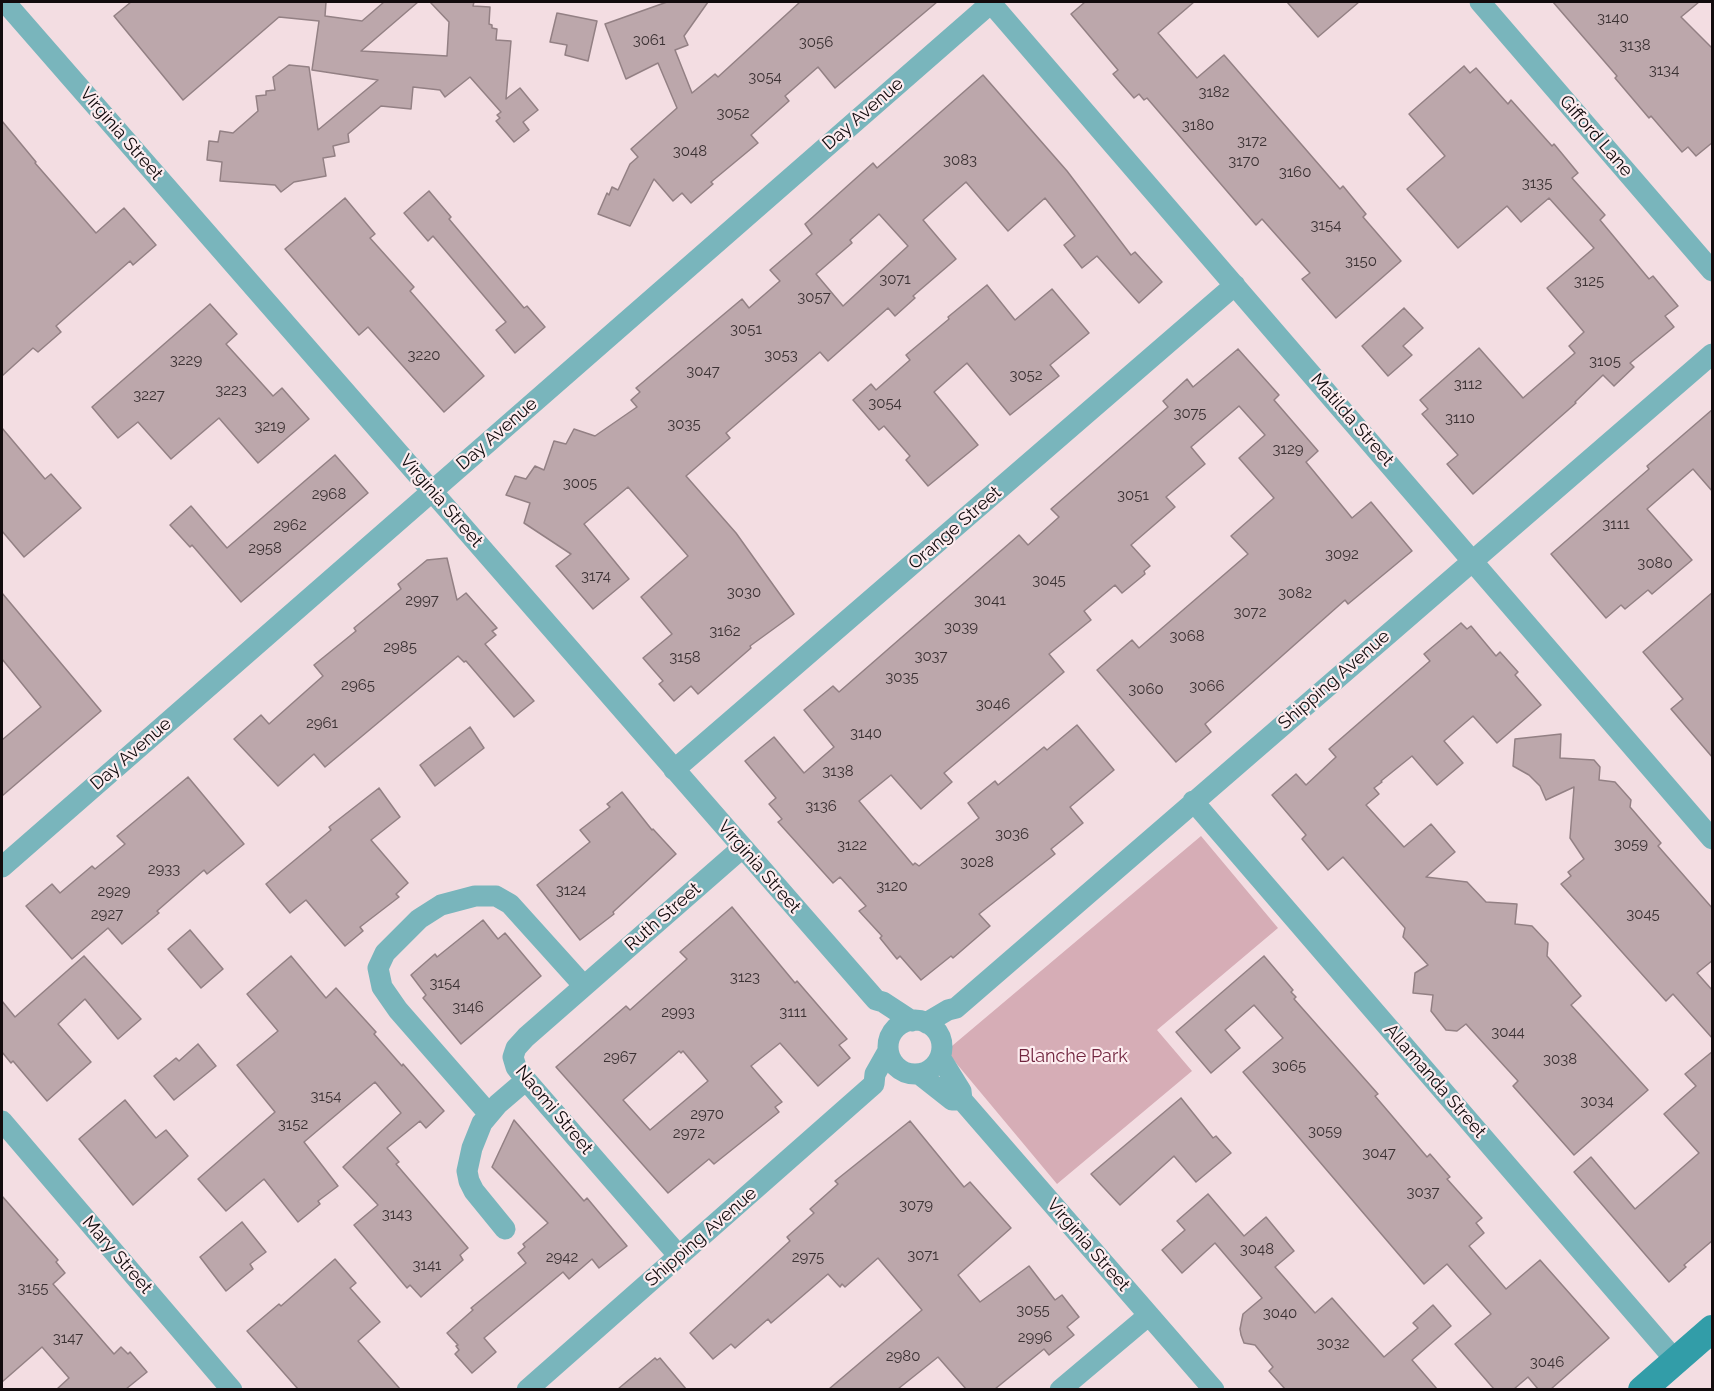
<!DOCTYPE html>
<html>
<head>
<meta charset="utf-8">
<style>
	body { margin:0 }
	#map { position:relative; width:1714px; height:1391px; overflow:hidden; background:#f3dde2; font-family:Raleway,sans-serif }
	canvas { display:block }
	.frame { position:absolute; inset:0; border:3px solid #120b0d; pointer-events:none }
</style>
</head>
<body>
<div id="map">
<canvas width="1714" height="1391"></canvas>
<div class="frame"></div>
</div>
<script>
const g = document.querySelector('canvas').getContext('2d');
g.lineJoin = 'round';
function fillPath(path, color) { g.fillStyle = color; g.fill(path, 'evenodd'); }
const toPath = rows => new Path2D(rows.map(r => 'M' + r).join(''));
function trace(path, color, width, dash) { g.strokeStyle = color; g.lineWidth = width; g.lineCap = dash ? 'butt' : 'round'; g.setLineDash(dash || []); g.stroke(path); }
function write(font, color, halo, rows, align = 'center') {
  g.font = font + ' Raleway,sans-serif'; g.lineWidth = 4.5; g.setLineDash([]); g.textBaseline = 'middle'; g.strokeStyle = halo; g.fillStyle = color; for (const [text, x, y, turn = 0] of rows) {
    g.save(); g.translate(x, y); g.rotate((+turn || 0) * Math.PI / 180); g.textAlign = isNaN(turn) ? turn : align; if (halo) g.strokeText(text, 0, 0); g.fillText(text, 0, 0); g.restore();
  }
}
fillPath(toPath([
	[1201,836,1278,928,1157,1030,1192,1071,1057,1184,946,1051]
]), '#d6adb6');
const building = toPath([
	[131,2,326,2,325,16,362,21,384,2,418,2,361,51,447,56,449,22,430,2,474,2,473,6,490,7,489,24,492,25,492,28,497,29,496,40,511,41,506,99,520,88,538,110,523,122,529,130,514,142,496,121,500,118,497,115,501,112,470,77,445,97,440,90,413,87,411,109,381,106,348,134,349,142,333,146,335,156,323,158,326,176,294,182,281,192,275,185,220,181,222,162,207,160,209,141,218,142,220,131,233,133,258,111,256,96,266,95,266,91,275,90,273,77,289,65,309,67,318,130,378,80,312,70,319,21,279,17,183,100,114,16,131,2],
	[667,2,708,2,684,36,688,45,675,50,692,93,715,74,718,77,800,2,937,2,835,88,818,67,785,96,789,101,751,135,758,143,711,182,713,184,691,203,682,193,673,201,654,179,630,226,598,214,607,193,609,195,612,187,618,190,630,164,638,157,631,149,677,108,658,63,626,79,605,24,667,2],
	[1085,2,1194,2,1158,33,1197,78,1224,55,1340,189,1343,186,1366,214,1363,217,1401,261,1336,318,1302,279,1310,273,1262,219,1256,225,1147,98,1144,100,1139,94,1134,98,1113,74,1118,70,1071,14,1085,2],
	[1287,2,1359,2,1318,37,1287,2],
	[1553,2,1699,2,1681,17,1713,49,1713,142,1696,156,1688,147,1682,152,1651,116,1649,118,1615,78,1617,76,1553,2],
	[557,13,597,21,588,61,565,55,567,45,550,42,557,13],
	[1464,66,1470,73,1476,68,1508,104,1511,100,1552,146,1554,144,1578,173,1572,178,1605,215,1600,220,1649,279,1653,276,1678,306,1665,316,1674,327,1630,363,1634,367,1614,386,1603,375,1575,402,1576,403,1473,494,1447,464,1458,455,1422,414,1428,409,1420,400,1479,348,1523,398,1575,353,1569,346,1584,332,1547,288,1594,248,1549,198,1521,222,1507,206,1458,248,1407,189,1445,156,1409,114,1464,66],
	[983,75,1067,171,1131,255,1135,252,1162,282,1139,303,1097,256,1082,268,1064,245,1075,236,1045,198,1008,231,966,182,923,220,956,259,913,296,915,298,895,316,888,308,828,361,820,352,726,433,730,438,686,476,736,533,794,614,750,646,751,648,698,694,691,686,674,701,659,684,663,681,643,658,672,634,641,597,688,556,628,487,584,524,629,579,593,609,556,566,571,554,524,523,530,503,506,495,515,476,526,479,535,466,544,470,554,441,566,444,574,429,595,436,637,407,631,400,640,392,636,388,742,299,749,308,780,281,770,270,812,234,805,224,873,163,877,168,983,75],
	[879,214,908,246,843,306,816,274,852,243,850,240,879,214],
	[2,121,36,162,35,163,96,233,124,208,156,245,133,265,130,261,56,326,61,332,38,352,33,348,2,376,2,121],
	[429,191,451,217,449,219,524,308,527,306,545,327,515,353,496,330,506,322,433,236,428,241,404,213,429,191],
	[345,198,375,234,370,238,414,287,410,291,484,376,444,412,368,327,359,335,285,249,345,198],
	[987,285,1015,320,1052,289,1089,333,1050,365,1059,376,1010,415,967,363,934,392,978,445,928,486,906,460,910,456,884,426,879,430,853,400,871,384,876,390,910,360,906,355,949,319,948,317,987,285],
	[210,304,237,334,226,344,273,396,282,388,309,419,258,463,219,418,171,459,138,422,118,438,92,407,210,304],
	[1404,308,1423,328,1403,346,1412,355,1388,376,1362,346,1404,308],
	[1238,349,1279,395,1274,400,1318,451,1306,462,1352,518,1371,502,1412,551,1348,604,1345,600,1247,687,1205,724,1211,732,1176,762,1097,670,1132,640,1139,648,1248,554,1231,536,1274,498,1239,458,1265,435,1239,406,1191,447,1205,464,1166,497,1175,507,1131,545,1150,566,1144,571,1145,574,1122,593,1115,585,1084,611,1091,620,1049,654,1064,672,944,773,952,782,921,809,891,775,859,801,913,865,915,863,919,866,979,818,968,803,995,781,998,785,1044,747,1047,750,1077,725,1114,770,1070,807,1083,823,1051,849,1055,854,979,914,990,926,953,958,951,956,921,980,900,956,897,959,880,938,882,936,859,911,866,906,840,877,833,883,778,822,782,819,769,804,776,798,745,761,774,737,804,773,834,747,804,710,833,686,839,692,1019,535,1028,545,1059,517,1051,509,1168,407,1163,401,1187,379,1193,387,1238,349],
	[1713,409,1713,492,1693,469,1647,509,1692,560,1652,594,1648,590,1625,609,1621,605,1606,618,1551,554,1649,469,1647,466,1713,409],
	[2,428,45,479,51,474,81,508,24,557,2,531,2,428],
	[335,455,368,493,241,602,192,545,190,547,170,525,191,506,227,548,335,455],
	[447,558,457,600,466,593,497,628,492,631,496,635,485,644,534,701,514,717,466,661,464,662,458,656,325,767,314,754,278,786,234,739,261,715,269,724,323,676,314,665,356,631,354,628,401,589,398,584,427,560,447,558],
	[1713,592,1713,758,1671,709,1683,699,1643,652,1713,592],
	[2,593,101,711,2,796,2,740,41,707,2,659,2,593],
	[1461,623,1467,629,1471,626,1496,656,1500,652,1518,672,1515,675,1541,705,1497,743,1473,716,1444,741,1463,763,1437,785,1412,756,1381,781,1382,782,1374,788,1379,794,1366,805,1404,847,1431,824,1455,852,1426,877,1467,882,1486,902,1517,904,1515,924,1532,926,1548,943,1547,956,1581,996,1571,1005,1648,1090,1574,1155,1513,1086,1518,1081,1466,1024,1457,1031,1446,1030,1431,1011,1433,995,1413,993,1415,973,1428,965,1403,937,1405,928,1343,857,1328,870,1302,839,1306,835,1272,795,1296,774,1306,785,1336,757,1329,749,1430,661,1424,654,1461,623],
	[470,727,484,748,435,786,420,765,470,727],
	[1561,734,1560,758,1594,760,1600,767,1599,780,1615,782,1631,800,1630,807,1661,843,1658,846,1713,909,1713,960,1697,973,1713,991,1713,1039,1673,994,1666,1001,1561,884,1571,876,1568,872,1584,859,1570,838,1574,787,1546,800,1540,786,1529,775,1513,766,1515,739,1561,734],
	[188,777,244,844,207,874,204,870,157,911,159,913,122,944,108,928,72,959,26,906,52,884,60,893,92,866,95,869,125,844,117,836,188,777],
	[379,788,400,817,371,840,408,883,396,894,399,897,360,927,363,931,345,946,306,900,290,913,266,884,331,830,329,827,379,788],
	[622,792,652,830,653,829,676,854,613,912,614,914,580,940,537,885,590,842,580,830,610,807,607,804,622,792],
	[732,907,795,983,797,981,847,1039,839,1045,850,1058,818,1086,780,1043,751,1066,782,1102,775,1107,779,1112,714,1164,709,1159,668,1193,556,1067,626,1006,630,1010,687,959,680,952,732,907],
	[679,1051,681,1053,683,1051,708,1081,650,1130,623,1100,679,1051],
	[483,920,498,939,505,933,541,976,461,1044,423,998,426,995,411,975,435,954,437,957,483,920],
	[190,930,223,969,201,988,168,949,190,930],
	[84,956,141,1019,118,1039,85,999,58,1024,91,1062,47,1101,13,1061,11,1063,2,1052,2,1001,15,1017,84,956],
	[291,956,326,998,336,988,376,1032,374,1034,402,1066,403,1064,444,1111,426,1128,420,1121,387,1148,399,1162,396,1164,468,1248,460,1255,463,1260,421,1297,410,1285,407,1288,354,1225,378,1205,343,1167,401,1113,375,1082,304,1142,338,1186,318,1201,320,1204,298,1222,264,1179,226,1211,198,1179,275,1112,237,1065,278,1031,247,994,291,956],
	[1264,956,1293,990,1291,992,1296,997,1294,999,1378,1094,1375,1096,1427,1157,1430,1154,1450,1177,1447,1179,1482,1218,1476,1223,1484,1233,1469,1246,1506,1289,1540,1260,1609,1338,1551,1389,1538,1389,1528,1377,1514,1389,1494,1389,1455,1344,1491,1314,1447,1264,1424,1284,1243,1072,1283,1038,1254,1005,1225,1030,1240,1048,1211,1073,1176,1032,1264,956],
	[198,1044,216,1066,174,1100,154,1076,176,1058,179,1061,198,1044],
	[1713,1051,1713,1240,1684,1265,1686,1267,1669,1282,1574,1172,1591,1157,1635,1209,1699,1153,1664,1114,1696,1086,1685,1074,1713,1051],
	[1181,1098,1213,1138,1216,1136,1231,1153,1196,1182,1174,1156,1120,1205,1091,1174,1181,1098],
	[125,1100,156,1138,166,1130,188,1156,133,1205,79,1139,125,1100],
	[514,1120,584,1201,587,1198,627,1246,599,1268,592,1259,569,1279,563,1272,484,1338,496,1352,472,1373,455,1354,459,1350,456,1346,458,1345,447,1333,473,1310,471,1308,526,1263,518,1253,525,1247,523,1244,548,1223,492,1167,514,1120],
	[910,1121,964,1187,970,1182,1011,1228,958,1275,980,1302,1029,1266,1055,1300,1062,1295,1079,1317,1067,1327,1074,1335,1049,1355,1044,1349,995,1389,966,1389,938,1357,898,1389,829,1389,922,1310,878,1258,845,1287,842,1284,840,1287,828,1274,771,1323,768,1319,735,1348,731,1344,713,1359,690,1333,790,1241,787,1237,814,1213,810,1209,838,1184,835,1181,910,1121],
	[1208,1194,1244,1236,1266,1217,1294,1251,1275,1267,1315,1313,1332,1298,1384,1357,1418,1328,1413,1323,1433,1305,1451,1326,1412,1360,1437,1389,1285,1389,1269,1371,1273,1367,1255,1345,1244,1343,1241,1335,1240,1329,1243,1314,1262,1298,1215,1243,1182,1273,1162,1250,1185,1230,1177,1221,1208,1194],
	[2,1196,58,1260,56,1262,65,1273,53,1284,114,1354,121,1347,128,1354,130,1352,147,1372,126,1389,57,1389,69,1378,42,1347,2,1382,2,1196],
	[242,1222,266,1252,250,1264,253,1269,226,1291,200,1257,242,1222],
	[335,1259,356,1283,350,1288,380,1322,358,1341,400,1389,298,1389,247,1331,279,1304,281,1306,335,1259],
	[655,1358,657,1360,660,1358,686,1389,618,1389,655,1358]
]);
fillPath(building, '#bca7ab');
trace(building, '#938084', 1.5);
trace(toPath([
	[5,2,876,1000,883,1002,912,1021],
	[990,2,1712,839],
	[1480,2,1712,271],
	[674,770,1235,285],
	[1193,801,1676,1361],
	[2,867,992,2],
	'888 1047a27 27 0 1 1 54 0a27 27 0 1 1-54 0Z',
	[926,1023,948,1010,956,1008,1712,354],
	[940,1057,961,1091,962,1100,1214,1390],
	[919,1074,952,1100,962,1100],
	[489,1114,398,1010,382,987,378,968,385,953,419,919,441,905,475,896,496,896,510,904,584,986],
	[2,1121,232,1390],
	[505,1229,474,1191,469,1181,467,1171,472,1148,482,1123,498,1104,526,1080],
	[679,1256,526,1080,516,1067,513,1057,516,1048,526,1037,742,848],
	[527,1390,874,1084,875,1074,888,1051],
	[1060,1390,1149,1315]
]), '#79b5bc', 21);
trace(toPath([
	[1642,1390,1712,1329]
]), '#329da8', 28);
write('15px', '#3c3234', null, [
	["3140",1613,18],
	["3061",649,40],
	["3056",816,42],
	["3138",1635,45],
	["3134",1664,70],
	["3054",765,77],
	["3182",1214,92],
	["3052",733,113],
	["3180",1198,125],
	["3172",1252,141],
	["3048",690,151],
	["3083",960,160],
	["3170",1244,161],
	["3160",1295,172],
	["3135",1537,183],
	["3154",1326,225],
	["3150",1361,261],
	["3071",895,279],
	["3125",1589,281],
	["3057",814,297],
	["3051",746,329],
	["3220",424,355],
	["3053",781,355],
	["3229",186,360],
	["3105",1605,361],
	["3047",703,371],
	["3052",1026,375],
	["3112",1468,384],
	["3223",231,390],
	["3227",149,395],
	["3054",885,403],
	["3075",1190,413],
	["3110",1460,418],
	["3035",684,424],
	["3219",270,426],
	["3129",1288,449],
	["3005",580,483],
	["2968",329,494],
	["3051",1133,495],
	["3111",1616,524],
	["2962",290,525],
	["2958",265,548],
	["3092",1342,554],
	["3080",1655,563],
	["3174",596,576],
	["3045",1049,580],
	["3030",744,592],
	["3082",1295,593],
	["2997",422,600],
	["3041",990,600],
	["3072",1250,612],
	["3039",961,627],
	["3162",725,631],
	["3068",1187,636],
	["2985",400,647],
	["3037",931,656],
	["3158",685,657],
	["3035",902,677],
	["2965",358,685],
	["3066",1207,686],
	["3060",1146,689],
	["3046",993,704],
	["2961",322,723],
	["3140",866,733],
	["3138",838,771],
	["3136",821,806],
	["3036",1012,834],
	["3059",1631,844],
	["3122",852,845],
	["3028",977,862],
	["2933",164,869],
	["3120",892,886],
	["3124",571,890],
	["2929",114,891],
	["2927",107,914],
	["3045",1643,914],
	["3123",745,977],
	["3154",445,983],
	["3146",468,1007],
	["2993",678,1012],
	["3111",793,1012],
	["3044",1508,1032],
	["2967",620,1057],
	["3038",1560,1059],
	["3065",1289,1066],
	["3154",326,1096],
	["3034",1597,1101],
	["2970",707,1114],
	["3152",293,1124],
	["3059",1325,1131],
	["2972",689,1133],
	["3047",1379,1153],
	["3037",1423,1192],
	["3079",916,1205],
	["3143",397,1214],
	["3048",1257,1249],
	["3071",923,1255],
	["2942",562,1257],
	["2975",808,1257],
	["3141",427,1265],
	["3155",33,1288],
	["3055",1033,1310],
	["3040",1280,1313],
	["2996",1035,1337],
	["3147",68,1338],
	["3032",1333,1343],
	["2980",903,1356],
	["3046",1547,1362]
]);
write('18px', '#120b0d', '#fdecef', [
	["Day Avenue",863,114,-41],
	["Virginia Street",121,134,49],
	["Gifford Lane",1596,136,49],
	["Matilda Street",1352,420,49],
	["Day Avenue",497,434,-41],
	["Virginia Street",441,501,49],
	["Orange Street",955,528,-41],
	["Shipping Avenue",1334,680,-41],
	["Day Avenue",131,754,-41],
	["Virginia Street",759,867,49],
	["Ruth Street",663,917,-41],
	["Allamanda Street",1435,1081,49],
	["Naomi Street",554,1110,50],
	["Shipping Avenue",701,1237,-41],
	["Virginia Street",1088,1245,49],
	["Mary Street",117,1255,49]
]);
write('18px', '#71253f', '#fdecef', [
	["Blanche Park",1073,1057]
]);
</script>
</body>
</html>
